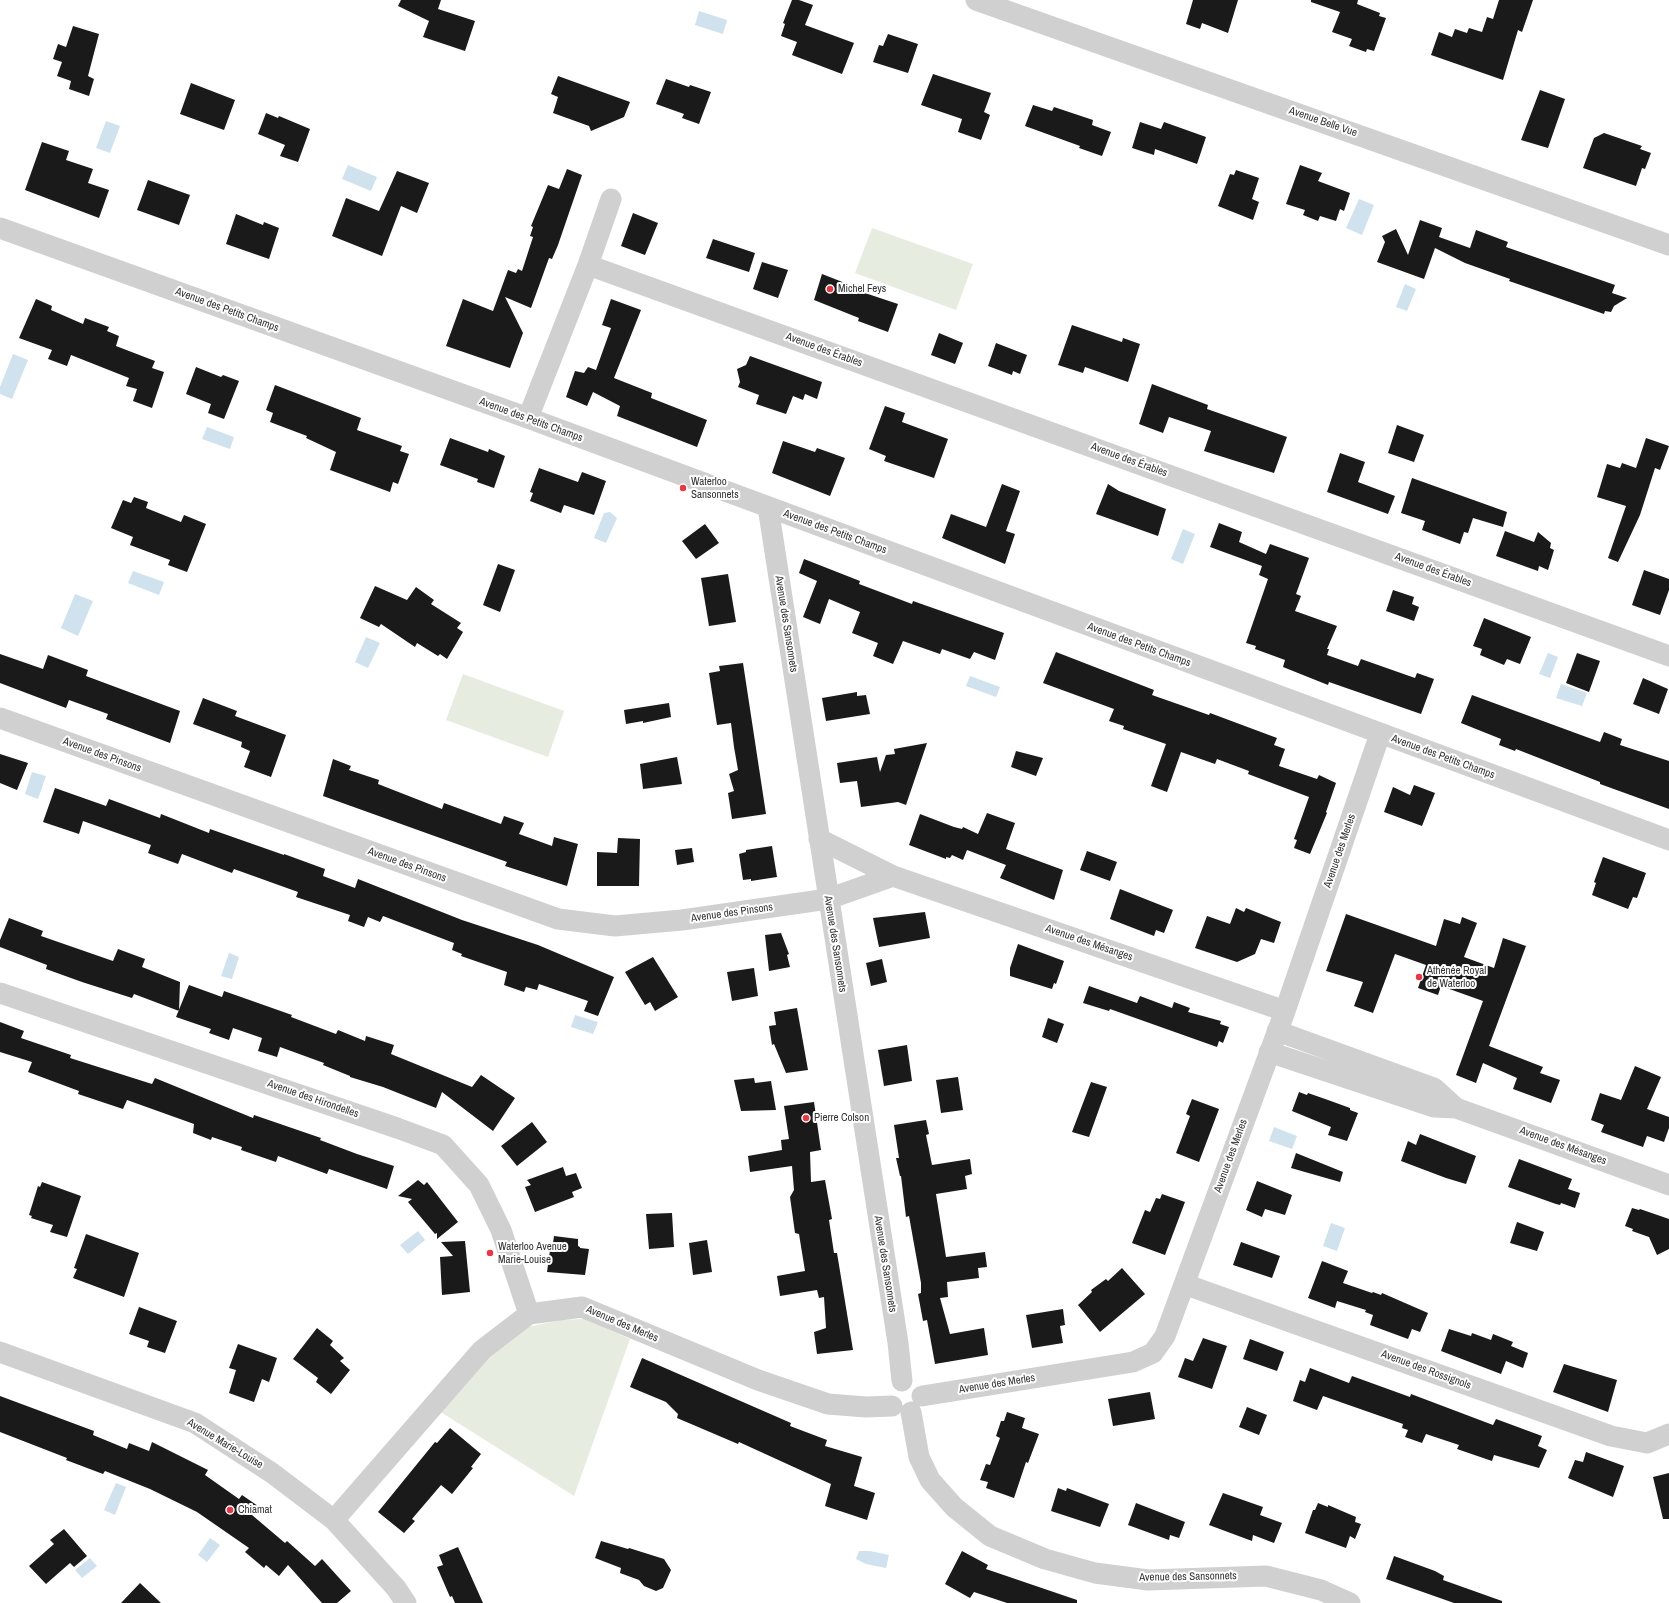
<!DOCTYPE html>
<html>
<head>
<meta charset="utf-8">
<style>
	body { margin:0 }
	canvas { display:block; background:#fff }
</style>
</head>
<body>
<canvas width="1669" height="1603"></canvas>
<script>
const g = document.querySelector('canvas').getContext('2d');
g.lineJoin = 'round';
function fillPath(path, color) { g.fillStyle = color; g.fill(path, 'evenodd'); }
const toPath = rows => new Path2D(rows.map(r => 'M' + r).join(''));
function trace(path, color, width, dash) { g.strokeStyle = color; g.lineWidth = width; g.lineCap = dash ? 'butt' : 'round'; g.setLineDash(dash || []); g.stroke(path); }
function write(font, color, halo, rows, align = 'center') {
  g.font = font + ' "Archivo Narrow",sans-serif'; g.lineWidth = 4; g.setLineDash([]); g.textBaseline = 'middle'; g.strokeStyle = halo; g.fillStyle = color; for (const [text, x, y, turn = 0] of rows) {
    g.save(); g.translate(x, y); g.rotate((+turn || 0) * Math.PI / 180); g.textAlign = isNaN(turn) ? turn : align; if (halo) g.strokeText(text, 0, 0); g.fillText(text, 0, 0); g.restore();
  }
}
fillPath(toPath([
	[872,228,973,264,956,310,855,273],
	[463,674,564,711,548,757,446,720],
	[585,1319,630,1339,574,1496,439,1411,488,1353,527,1327,561,1320]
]), '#e6ecdf');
fillPath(toPath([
	[699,11,727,20,723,34,695,25],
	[106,121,120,126,110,153,96,148],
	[348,165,377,177,371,191,342,179],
	[1359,199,1374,205,1362,235,1346,228],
	[1405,284,1416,289,1407,311,1396,307],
	[13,354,28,360,12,399,0,394,0,387],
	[207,427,234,437,230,449,202,439],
	[610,512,617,518,606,543,594,538,604,513],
	[1183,529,1195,534,1183,564,1171,559],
	[133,571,164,582,159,595,128,583],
	[75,594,93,601,78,636,61,628],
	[366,637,380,643,368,668,355,662],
	[1548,653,1558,657,1550,678,1539,674],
	[970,676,1000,687,996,697,966,686],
	[1561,684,1587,693,1582,706,1556,698],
	[32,772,46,776,38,799,25,794],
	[229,953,239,957,232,979,221,976],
	[575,1015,598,1022,593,1034,571,1027],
	[1274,1127,1297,1136,1292,1149,1269,1141],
	[1331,1223,1345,1228,1337,1251,1323,1246],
	[418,1231,425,1240,408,1254,400,1245],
	[116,1483,126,1487,115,1515,104,1510],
	[210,1538,220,1545,207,1562,198,1555],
	[859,1551,870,1551,889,1555,886,1568,866,1564,856,1559],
	[90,1558,97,1566,82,1578,75,1570]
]), '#cfe2ee');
fillPath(toPath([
	[401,0,441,0,438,9,475,21,465,51,423,37,429,21,398,6],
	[792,0,799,0,813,5,805,25,854,43,842,74,792,55,797,42,781,36,785,24,783,23],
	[1193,0,1238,0,1228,33,1202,23,1200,29,1186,24],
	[1311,0,1358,0,1357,4,1380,13,1379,16,1386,18,1374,51,1367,49,1366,52,1349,46,1352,39,1332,32,1340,12,1311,2],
	[1499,0,1533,0,1522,32,1518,30,1503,80,1431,55,1439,32,1452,37,1455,29,1467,33,1469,28,1482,32,1487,17,1493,19],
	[73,26,99,34,88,76,94,79,89,96,69,89,71,81,57,76,62,62,53,59,58,44,66,47],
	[888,34,918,44,908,73,873,62,879,45,883,46],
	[933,74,991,93,984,112,990,115,981,140,958,132,962,119,921,105],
	[558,76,630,102,624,117,591,131,589,126,553,113,558,97,551,94],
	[666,79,689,87,690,85,711,92,699,124,682,118,684,114,656,104],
	[191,83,235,100,224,130,180,114],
	[1540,90,1565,99,1548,148,1521,140],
	[1033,105,1052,111,1054,107,1093,120,1092,125,1111,132,1102,156,1079,148,1080,146,1025,126],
	[266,113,278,118,279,116,310,129,298,162,280,156,285,145,258,134],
	[1140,122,1161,129,1164,122,1206,137,1197,164,1155,149,1154,155,1132,148],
	[1604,133,1642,146,1640,149,1651,153,1645,169,1642,168,1636,186,1583,168,1594,138],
	[42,142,69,151,66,160,93,169,88,183,109,190,99,218,25,190],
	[1300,165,1322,173,1318,181,1350,193,1344,211,1340,209,1336,221,1320,216,1318,221,1303,215,1305,210,1286,204],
	[567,169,582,175,558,245,552,259,549,258,531,308,505,297,523,333,510,368,446,346,463,299,493,311,508,270,516,273,518,269,522,271,533,237,530,236,533,227,531,226,548,185,559,189],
	[1236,170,1259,178,1252,199,1259,202,1253,220,1218,206,1230,174,1234,175],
	[397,171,429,183,417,213,401,206,382,256,332,236,346,198,379,211],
	[148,180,190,195,179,225,137,210],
	[633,213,658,223,645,255,621,246],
	[236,214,263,225,264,222,279,228,269,259,226,244],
	[1420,220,1442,228,1439,237,1470,248,1476,230,1508,242,1506,247,1615,285,1612,293,1627,298,1614,306,1611,312,1605,311,1604,314,1509,281,1510,279,1465,263,1435,248,1424,279,1377,262,1385,242,1382,236,1396,229,1408,255],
	[713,239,755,253,749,272,706,258],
	[762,262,788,270,778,298,753,289],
	[822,274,845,283,844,286,898,304,888,332,858,321,859,318,814,300],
	[36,299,52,306,51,310,83,324,85,318,109,327,107,331,119,336,116,346,155,361,152,368,164,372,152,408,133,401,137,389,126,386,129,378,71,355,67,366,48,359,52,350,19,338],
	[611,299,641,310,614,378,652,393,651,398,707,420,697,447,617,416,620,406,593,392,587,406,566,397,575,371,584,373,588,367,596,370,611,328,602,325],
	[1072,325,1122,342,1123,338,1140,344,1128,382,1085,367,1083,373,1058,365],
	[939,333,963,343,955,364,931,355],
	[996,343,1027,355,1020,374,1013,371,1012,375,988,366],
	[750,356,822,382,817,399,805,394,803,400,793,396,786,414,756,404,759,395,738,387,740,382,737,369,746,365],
	[196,367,221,377,223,375,239,381,224,419,208,413,211,404,186,394],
	[1152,384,1208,405,1207,409,1287,437,1274,473,1204,451,1211,431,1169,417,1163,433,1139,424],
	[275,385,361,418,357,430,402,446,400,451,409,454,398,484,393,482,390,492,330,470,336,452,306,438,307,436,270,422,273,413,266,410],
	[885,406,905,413,902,422,948,439,934,478,884,461,886,456,869,449],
	[1397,425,1424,435,1414,462,1388,453],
	[450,438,488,452,489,449,505,456,494,488,477,482,478,479,440,465],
	[1646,438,1669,446,1660,470,1655,468,1640,515,1618,562,1608,558,1626,506,1597,497,1607,464,1620,468,1622,463,1636,468],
	[783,441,815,452,817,448,845,458,830,496,772,473],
	[1340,453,1365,462,1358,482,1395,496,1388,514,1327,492],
	[539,468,578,482,582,472,606,481,594,515,564,505,561,513,530,501,533,493,530,492],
	[1412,478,1507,512,1503,527,1473,518,1468,533,1464,532,1460,544,1422,530,1425,521,1401,513],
	[1002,484,1020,491,1006,531,1015,534,1005,564,942,538,951,514,986,527],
	[1108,484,1119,491,1166,509,1158,536,1096,514],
	[134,497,148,502,146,508,181,522,184,515,206,524,187,572,168,565,170,560,130,545,133,537,111,528,123,500,131,503],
	[1219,523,1242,532,1239,542,1266,554,1270,544,1309,558,1296,594,1301,596,1295,611,1337,626,1327,649,1329,649,1327,655,1358,666,1361,659,1415,678,1417,673,1434,679,1421,714,1329,682,1328,685,1283,667,1285,660,1255,649,1256,646,1246,643,1268,579,1259,575,1262,566,1210,547],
	[705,524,719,543,696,559,682,541],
	[1505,531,1534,542,1538,532,1551,543,1550,548,1554,550,1548,570,1539,566,1538,571,1496,556],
	[804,559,860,581,859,584,912,604,913,601,1004,633,995,660,974,652,970,659,942,649,940,654,903,641,893,664,873,656,878,643,852,633,860,612,829,599,820,624,803,617,817,581,799,573],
	[498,564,515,570,500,612,483,605],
	[1644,570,1669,579,1669,590,1660,615,1632,605],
	[728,574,736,622,709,626,701,578],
	[375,586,407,600,416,587,434,600,431,604,461,623,457,628,463,632,447,659,440,654,438,656,417,643,415,647,381,624,379,627,360,618],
	[1393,590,1414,597,1412,604,1419,607,1414,621,1386,611],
	[1484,618,1531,637,1520,664,1507,659,1504,665,1480,655,1482,649,1473,646],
	[1056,652,1154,690,1152,695,1209,715,1210,713,1277,738,1274,745,1285,749,1279,766,1317,779,1319,775,1336,783,1326,812,1327,813,1310,854,1294,848,1297,840,1294,839,1309,797,1248,774,1249,771,1217,759,1215,764,1181,752,1167,792,1151,786,1166,744,1123,729,1124,726,1109,721,1114,709,1043,683],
	[1577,653,1600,661,1589,692,1566,683],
	[0,654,43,669,48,655,88,670,86,676,180,711,170,743,106,719,108,714,69,700,66,708,0,683],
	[743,663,766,814,732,819,728,793,734,791,729,774,738,770,734,747,731,723,717,725,709,673,720,671,719,666],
	[1643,678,1668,689,1659,714,1633,704],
	[857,692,857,696,866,695,870,714,826,721,822,698],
	[1472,695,1600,742,1604,732,1622,739,1620,745,1669,761,1669,809,1600,784,1600,782,1516,749,1515,751,1499,745,1501,739,1461,723],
	[203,698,237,711,235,716,286,735,271,777,244,767,250,751,241,747,242,742,193,724],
	[669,703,671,717,643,723,643,721,626,724,624,710],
	[927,743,906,805,898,802,861,807,857,781,840,783,837,763,877,757,880,772,886,755,895,754,894,749],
	[1016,751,1043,758,1036,776,1011,767],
	[0,754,28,763,17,790,0,783],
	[677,757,682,784,643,789,640,764],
	[333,759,351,766,349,770,379,780,378,784,442,809,444,803,501,824,504,816,524,823,519,834,552,846,554,837,578,844,567,886,505,866,507,862,323,796],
	[1414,785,1435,793,1422,826,1384,812,1393,787,1410,795],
	[55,788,106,806,109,799,160,818,161,814,209,833,210,829,284,855,284,854,325,869,323,876,355,888,358,879,462,920,538,945,614,977,598,1016,584,1011,588,1001,539,984,537,990,526,987,524,992,504,985,507,972,461,956,462,954,452,950,454,943,383,916,380,922,368,917,364,927,348,921,350,915,296,897,298,892,234,869,232,873,182,854,178,864,148,853,151,845,83,821,79,834,43,822],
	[987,813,1015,823,1006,849,1063,870,1054,900,1000,878,1006,865,967,850,963,860,952,855,950,858,946,857,946,859,909,845,920,814,954,827,962,829,963,827,978,834],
	[618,838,640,839,639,886,597,886,597,852,617,853],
	[772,846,777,877,751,881,751,879,743,880,739,854,746,852,746,850],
	[692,848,694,862,677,865,675,850],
	[1087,851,1117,862,1110,881,1080,870],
	[1603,857,1646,873,1637,898,1633,897,1628,909,1592,895,1596,883,1594,882],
	[1120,889,1173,910,1164,933,1156,930,1154,936,1110,919],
	[1236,908,1244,912,1246,908,1281,922,1274,943,1261,939,1255,954,1237,962,1195,948,1207,916,1230,924],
	[925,912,930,938,879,947,873,918],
	[1346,914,1436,946,1444,919,1460,924,1462,917,1477,923,1464,957,1494,968,1503,938,1526,946,1489,1046,1543,1067,1540,1073,1560,1080,1551,1103,1513,1089,1517,1078,1483,1063,1476,1083,1456,1075,1483,1001,1441,986,1438,995,1418,988,1426,965,1395,954,1373,1013,1354,1006,1363,982,1326,971],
	[9,918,43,931,41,936,113,961,118,949,145,959,142,967,180,982,179,1011,134,994,132,998,82,982,46,969,47,965,0,947,0,940],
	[781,933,789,954,787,955,790,967,769,971,765,935],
	[1018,944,1064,961,1056,984,1054,983,1052,989,1010,976,1010,968],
	[653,957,678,997,655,1011,650,1002,645,1005,625,972],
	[882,959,887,982,871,986,866,963],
	[754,968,758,996,732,1001,727,972],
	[189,985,222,997,224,991,292,1015,291,1017,336,1034,338,1030,365,1041,366,1036,394,1045,391,1054,472,1087,481,1075,515,1098,493,1131,442,1092,436,1108,383,1087,350,1077,350,1076,323,1065,324,1063,280,1047,277,1057,258,1051,262,1038,233,1028,229,1040,209,1033,211,1029,176,1017],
	[1089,986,1137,1003,1140,996,1172,1008,1174,1002,1190,1008,1188,1012,1221,1021,1220,1024,1229,1027,1223,1043,1219,1041,1217,1047,1110,1009,1109,1011,1083,1003],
	[797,1008,808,1070,786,1073,774,1044,772,1045,769,1026,776,1025,774,1012],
	[1048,1018,1064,1024,1057,1043,1042,1037],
	[0,1022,24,1031,21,1038,71,1055,70,1058,152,1084,155,1078,253,1118,254,1115,321,1138,320,1140,357,1154,394,1166,387,1189,329,1169,327,1174,278,1156,276,1162,241,1150,242,1147,212,1137,211,1140,193,1133,194,1124,127,1100,123,1109,78,1094,79,1091,28,1072,32,1062,0,1052],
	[907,1045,912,1081,884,1086,878,1050],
	[1635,1066,1661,1077,1647,1109,1669,1117,1669,1128,1664,1142,1647,1136,1643,1147,1601,1132,1604,1125,1591,1120,1600,1093,1621,1100],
	[958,1077,963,1110,941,1113,936,1080],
	[754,1078,755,1083,771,1081,776,1110,741,1111,734,1080],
	[1091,1082,1107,1087,1089,1137,1072,1132],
	[1299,1092,1307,1095,1308,1093,1328,1100,1350,1108,1350,1110,1358,1113,1347,1141,1328,1135,1331,1127,1292,1111],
	[1192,1099,1219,1109,1199,1162,1176,1153,1190,1116,1186,1114],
	[814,1102,821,1150,810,1152,811,1182,825,1180,832,1219,829,1220,834,1253,837,1253,853,1350,817,1354,814,1332,826,1328,824,1297,819,1298,817,1290,780,1296,777,1276,805,1271,799,1234,795,1233,790,1197,794,1190,792,1166,750,1172,748,1156,782,1150,781,1140,789,1139,784,1106],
	[926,1120,929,1134,926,1135,932,1165,970,1159,972,1174,965,1176,967,1189,936,1194,946,1257,985,1252,987,1267,978,1268,979,1278,947,1282,948,1297,940,1298,950,1334,984,1328,988,1355,935,1364,927,1320,923,1321,918,1294,921,1293,921,1283,909,1216,906,1217,901,1176,900,1176,896,1158,899,1158,894,1125],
	[532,1122,547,1142,517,1166,501,1146],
	[1420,1134,1476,1156,1466,1184,1446,1178,1401,1161,1408,1141,1416,1145],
	[1296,1153,1343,1172,1340,1182,1291,1168],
	[1519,1159,1572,1179,1568,1189,1580,1193,1575,1208,1561,1203,1560,1205,1556,1204,1508,1187],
	[563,1167,566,1176,576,1173,582,1188,572,1192,574,1197,535,1212,525,1187,531,1185,527,1180],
	[418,1180,424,1185,427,1182,458,1222,437,1239,437,1233,435,1234,408,1202,412,1199,398,1196],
	[1257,1181,1292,1195,1285,1215,1265,1209,1262,1217,1246,1210],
	[42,1182,81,1196,67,1237,50,1232,53,1225,31,1218,32,1216,29,1215,38,1186,40,1187],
	[1162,1194,1185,1202,1165,1255,1132,1243,1145,1210,1150,1212,1156,1198,1160,1199],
	[1632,1208,1639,1210,1640,1209,1669,1219,1669,1249,1657,1255,1649,1237,1632,1231,1633,1229,1625,1226],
	[672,1213,674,1247,649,1249,646,1214],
	[1517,1222,1544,1232,1537,1251,1510,1243],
	[86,1234,139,1253,124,1297,73,1278,77,1269,74,1268],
	[554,1236,578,1239,578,1246,580,1247,580,1248,589,1249,585,1275,547,1272,551,1243,553,1243],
	[707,1240,712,1272,693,1275,689,1243],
	[465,1241,470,1292,442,1295,440,1257,453,1256,441,1242],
	[1241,1242,1280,1256,1272,1278,1233,1265],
	[1322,1261,1348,1271,1343,1283,1372,1293,1373,1292,1381,1295,1382,1293,1428,1313,1420,1332,1412,1329,1408,1339,1370,1325,1373,1315,1365,1312,1366,1310,1337,1301,1335,1308,1308,1298],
	[1122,1268,1145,1294,1100,1332,1078,1305,1092,1292,1091,1290,1106,1279,1108,1281],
	[139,1307,177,1321,165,1353,147,1347,149,1341,129,1334],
	[1063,1309,1065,1325,1060,1326,1063,1343,1032,1348,1026,1315],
	[317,1328,333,1341,330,1345,344,1358,340,1361,350,1370,331,1394,316,1382,318,1378,293,1359],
	[1449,1329,1471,1336,1472,1333,1491,1340,1493,1334,1513,1342,1511,1346,1528,1353,1523,1368,1506,1361,1501,1374,1441,1351],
	[1203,1338,1227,1346,1212,1389,1178,1377,1185,1358,1193,1361],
	[1250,1339,1284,1352,1277,1371,1243,1359],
	[238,1344,277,1358,269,1382,262,1379,254,1402,229,1393,236,1370,229,1368],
	[642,1358,791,1423,790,1426,827,1440,825,1446,862,1457,854,1486,875,1493,867,1520,825,1506,831,1484,739,1442,738,1444,677,1418,678,1414,666,1402,630,1387],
	[1564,1364,1617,1380,1608,1412,1553,1392],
	[1310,1368,1349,1383,1352,1376,1410,1397,1411,1394,1493,1425,1496,1419,1542,1436,1538,1446,1547,1450,1539,1468,1494,1455,1492,1461,1457,1449,1459,1445,1426,1434,1422,1443,1405,1437,1408,1430,1402,1428,1403,1424,1323,1396,1317,1410,1293,1401,1300,1380,1305,1382],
	[1150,1392,1155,1419,1113,1426,1108,1399],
	[0,1396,94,1431,93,1435,127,1449,129,1443,149,1451,152,1442,208,1470,205,1475,239,1499,242,1495,258,1506,252,1515,285,1543,287,1541,315,1566,322,1559,351,1591,337,1603,322,1603,288,1565,279,1576,266,1565,264,1568,245,1552,249,1548,197,1512,150,1489,105,1471,103,1474,66,1460,67,1458,0,1432],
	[1247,1407,1267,1415,1259,1435,1239,1427],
	[1007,1412,1025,1418,1022,1428,1039,1434,1028,1463,1026,1462,1014,1498,986,1488,988,1482,980,1480,986,1464,990,1465,1000,1438,996,1436,1001,1421,1004,1421],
	[450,1428,481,1454,471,1467,473,1468,452,1494,441,1485,412,1519,415,1521,404,1533,378,1512,435,1442,437,1443],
	[1586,1452,1624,1466,1613,1497,1568,1478,1575,1460,1583,1462],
	[1669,1473,1669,1519,1663,1519,1653,1477],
	[1058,1488,1066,1491,1067,1488,1109,1504,1100,1527,1051,1511],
	[1223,1493,1263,1507,1260,1515,1282,1523,1274,1543,1253,1535,1252,1541,1209,1525],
	[1136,1503,1185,1522,1179,1538,1170,1535,1169,1540,1128,1525],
	[1318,1503,1328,1507,1328,1505,1356,1517,1355,1522,1361,1524,1355,1539,1350,1536,1346,1548,1305,1533,1313,1510,1315,1510],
	[64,1529,87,1556,74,1567,70,1563,46,1584,29,1566,54,1544,50,1540],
	[601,1541,628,1549,629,1548,664,1559,671,1570,663,1588,656,1591,644,1586,639,1580,620,1573,621,1568,595,1558],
	[458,1547,483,1603,455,1603,452,1596,450,1597,437,1567,443,1565,439,1555],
	[962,1551,988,1565,986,1569,1077,1600,1077,1603,1007,1603,974,1592,970,1598,945,1584],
	[1394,1556,1435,1571,1444,1576,1443,1580,1502,1601,1502,1603,1454,1603,1386,1579],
	[140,1583,161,1603,121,1603]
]), '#1a1a1a');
trace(toPath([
	[976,0,1669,245],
	[0,228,528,418,1669,840],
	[588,265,1669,656],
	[528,418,588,265,611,199],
	[768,507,898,1343,902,1381],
	[0,718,558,919,615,926,682,920,828,899,893,876],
	[819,839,893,876,1285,1011],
	[0,993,397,1128,443,1145,479,1185,501,1230,529,1314],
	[1277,1031,1434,1088,1456,1108],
	[1269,1052,1434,1107,1456,1108,1669,1185],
	[1184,1284,1611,1436,1647,1443,1669,1434],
	[0,1352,195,1423,272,1473,334,1520,396,1588,406,1603],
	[922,1396,1133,1362,1153,1353,1165,1336,1285,1011,1380,734],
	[911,1412,919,1457,930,1480,954,1507,990,1536,1045,1559,1095,1573,1148,1580,1266,1576,1321,1590,1350,1603],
	[334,1520,482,1350,529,1314,582,1307,758,1380,828,1404,866,1407,892,1406]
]), '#d0d0d0', 21);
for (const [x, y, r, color] of [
	[830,289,4,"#e63946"],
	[683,488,4,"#e63946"],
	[1419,977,4,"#e63946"],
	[806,1118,4,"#e63946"],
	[490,1253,4,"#e63946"],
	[230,1510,4,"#e63946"]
]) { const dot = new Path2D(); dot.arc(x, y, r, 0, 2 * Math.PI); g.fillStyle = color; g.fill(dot); trace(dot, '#fff', 1.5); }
write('11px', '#333', '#fff', [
	["Avenue Belle Vue",1323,122,19],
	["Avenue des Petits Champs",227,310,20],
	["Avenue des Érables",824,350,20],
	["Avenue des Petits Champs",531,420,20],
	["Avenue des Érables",1129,460,20],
	["Avenue des Petits Champs",835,532,20],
	["Avenue des Érables",1433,570,20],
	["Avenue des Sansonnets",786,624,81],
	["Avenue des Petits Champs",1139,645,20],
	["Avenue des Pinsons",102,755,20],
	["Avenue des Petits Champs",1443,757,20],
	["Avenue des Merles",1340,851,-71],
	["Avenue des Pinsons",407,865,20],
	["Avenue des Pinsons",732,913,-8],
	["Avenue des Mésanges",1089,943,19],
	["Avenue des Sansonnets",835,944,81],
	["Avenue des Hirondelles",313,1099,19],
	["Avenue des Mésanges",1563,1146,20],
	["Avenue des Merles",1231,1156,-70],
	["Avenue des Sansonnets",885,1264,81],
	["Avenue des Merles",622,1324,23],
	["Avenue des Rossignols",1426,1370,20],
	["Avenue des Merles",997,1384,-9],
	["Avenue Marie-Louise",225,1444,31],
	["Avenue des Sansonnets",1188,1577,-1]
]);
write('11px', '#333', '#fff', [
	["Michel Feys",838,289],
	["Waterloo",691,482],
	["Sansonnets",691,495],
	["Athénée Royal",1427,971],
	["de Waterloo",1427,984],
	["Pierre Colson",814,1118],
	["Waterloo Avenue",498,1247],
	["Marie-Louise",498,1260],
	["Chiamat",238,1510]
], 'left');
</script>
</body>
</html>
